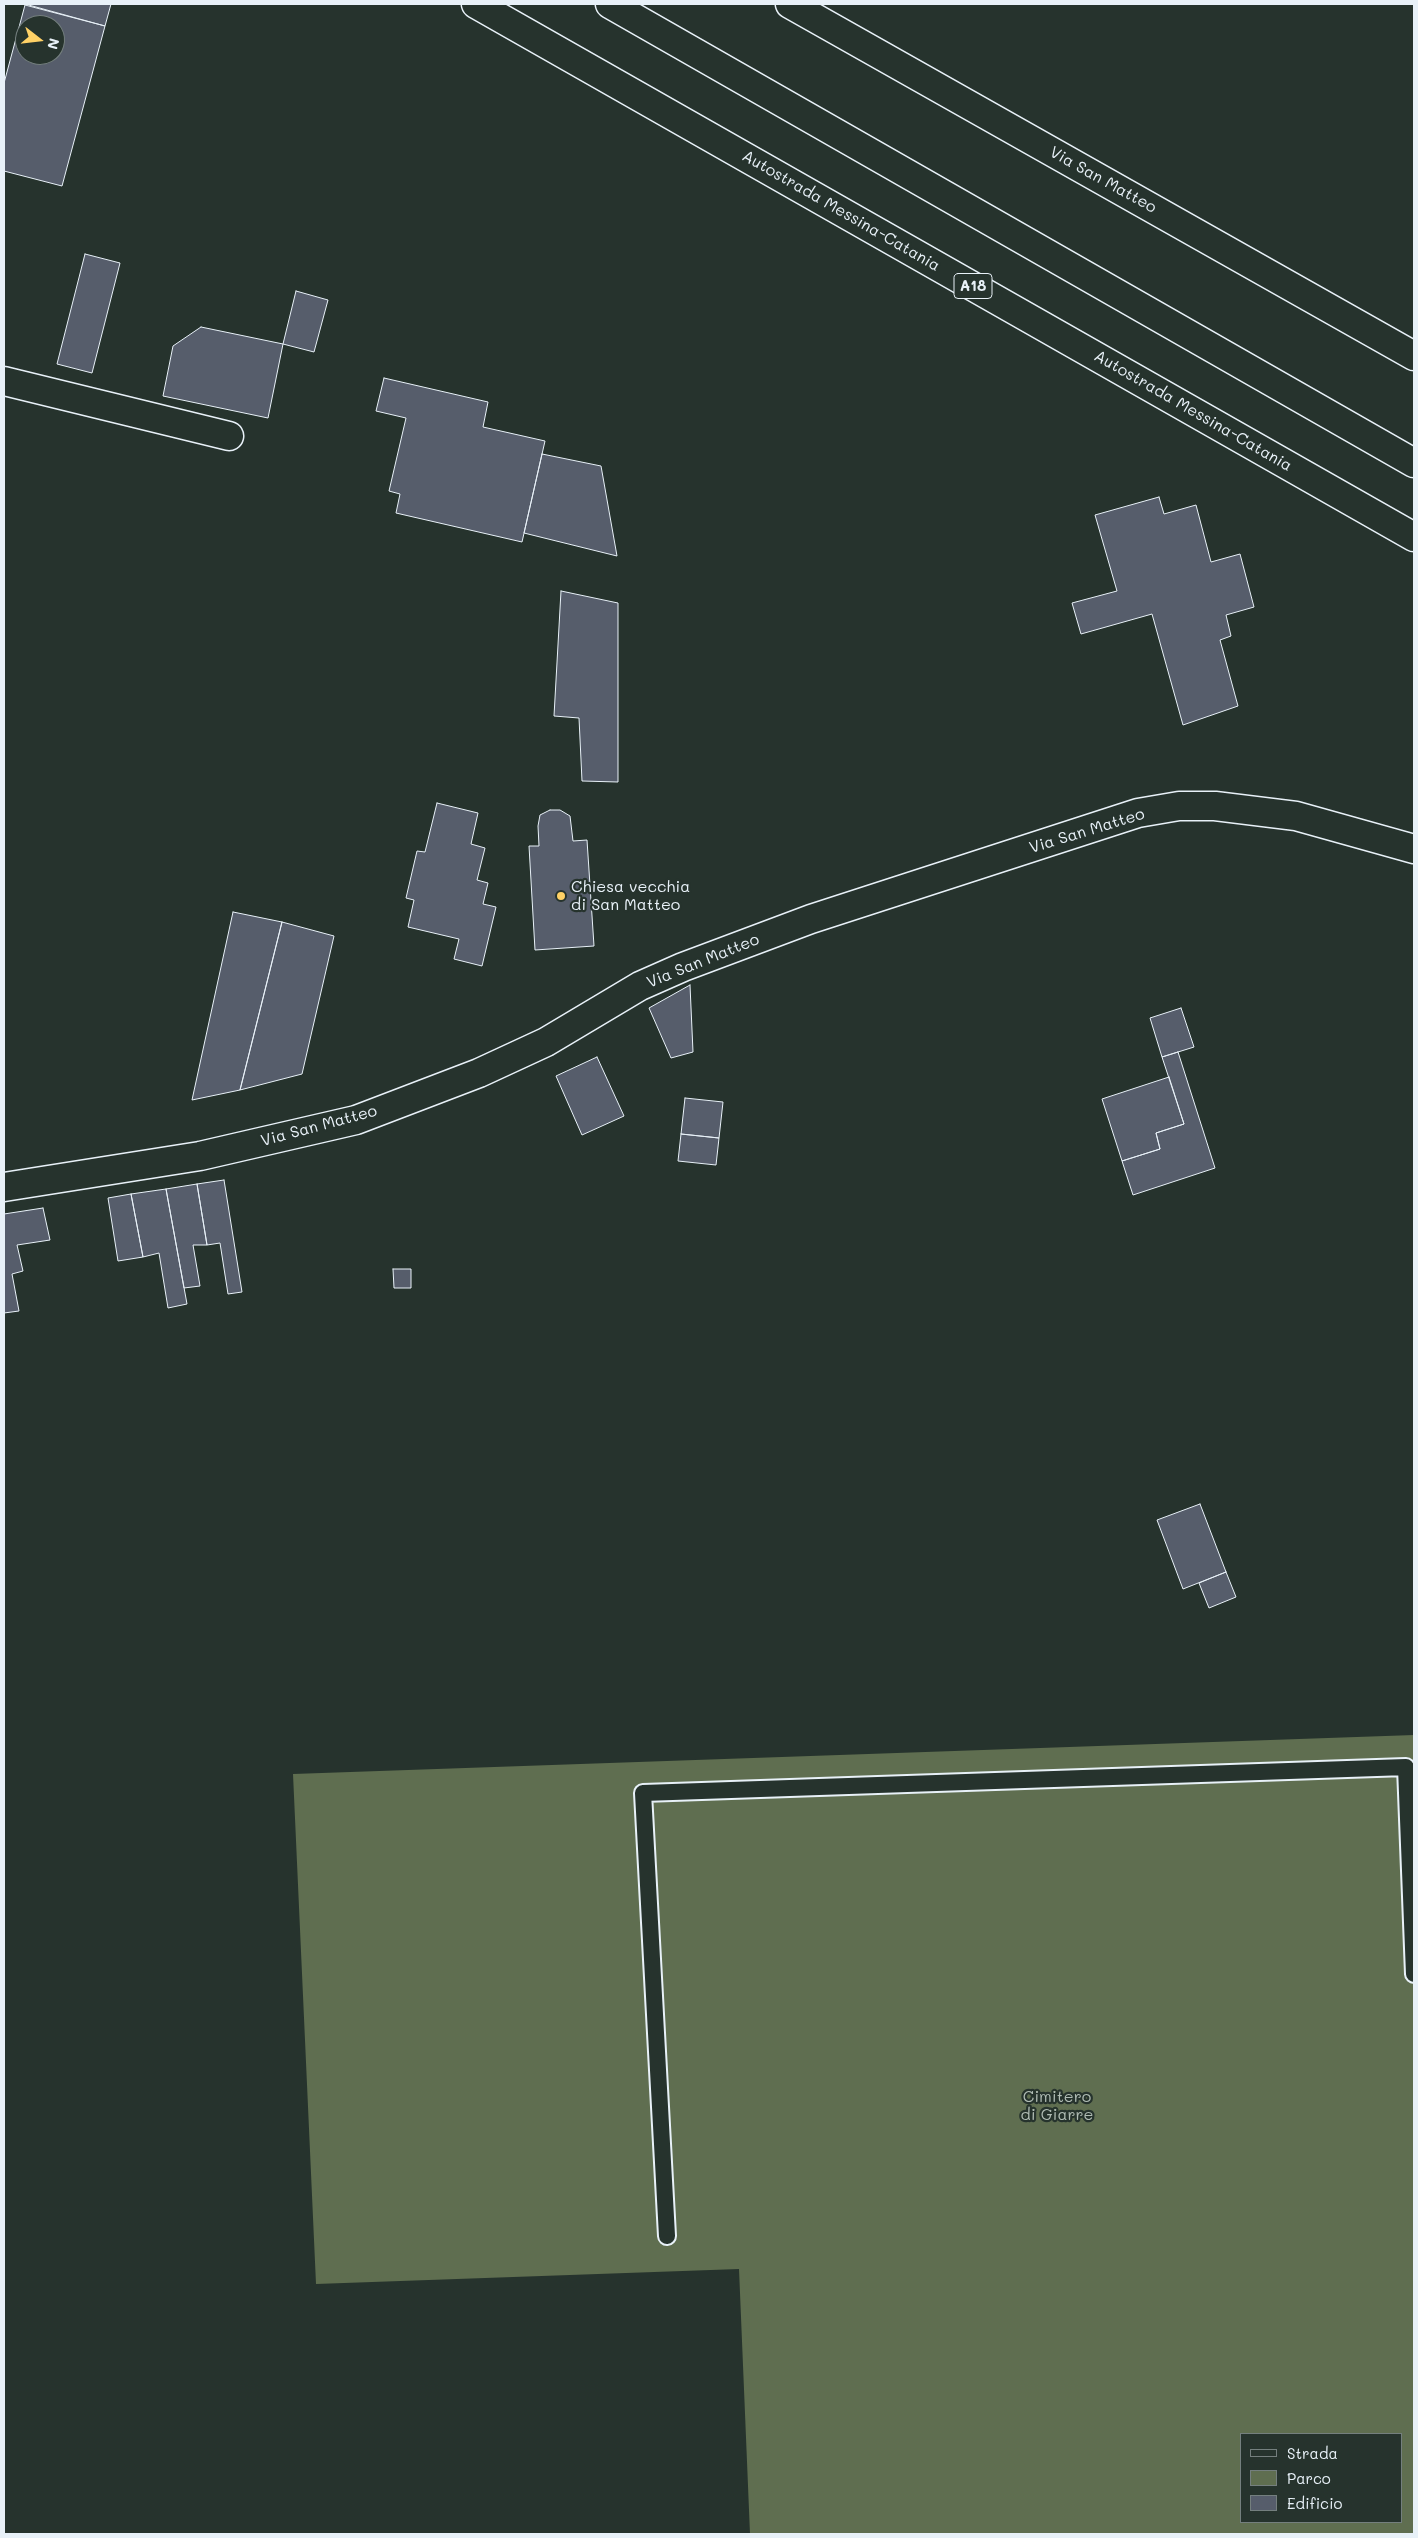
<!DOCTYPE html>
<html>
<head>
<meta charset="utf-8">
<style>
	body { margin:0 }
	#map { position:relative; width:1418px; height:2538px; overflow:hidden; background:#26332d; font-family:Mali,sans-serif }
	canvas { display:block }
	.frame { position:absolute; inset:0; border:5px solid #e8f1f8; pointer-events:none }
	.legend { position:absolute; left:1240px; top:2433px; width:162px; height:90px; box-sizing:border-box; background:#26332d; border:1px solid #747f7e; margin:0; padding:6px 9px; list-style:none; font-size:15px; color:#e8f1f8 }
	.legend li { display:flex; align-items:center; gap:10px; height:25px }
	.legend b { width:25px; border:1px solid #747f7e }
	.north { position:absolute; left:15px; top:15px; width:50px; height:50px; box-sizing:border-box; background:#26332d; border:1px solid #747f7e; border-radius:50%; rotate:106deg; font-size:14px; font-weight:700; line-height:20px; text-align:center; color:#e8f1f8 }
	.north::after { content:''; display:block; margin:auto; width:18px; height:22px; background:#ffd166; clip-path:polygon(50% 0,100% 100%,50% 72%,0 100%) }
</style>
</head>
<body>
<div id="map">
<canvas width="1418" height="2538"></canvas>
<div class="frame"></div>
<ul class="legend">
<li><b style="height:6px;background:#26332d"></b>Strada</li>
<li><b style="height:14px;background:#5f6e50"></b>Parco</li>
<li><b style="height:14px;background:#565d6b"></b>Edificio</li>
</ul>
<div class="north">N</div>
</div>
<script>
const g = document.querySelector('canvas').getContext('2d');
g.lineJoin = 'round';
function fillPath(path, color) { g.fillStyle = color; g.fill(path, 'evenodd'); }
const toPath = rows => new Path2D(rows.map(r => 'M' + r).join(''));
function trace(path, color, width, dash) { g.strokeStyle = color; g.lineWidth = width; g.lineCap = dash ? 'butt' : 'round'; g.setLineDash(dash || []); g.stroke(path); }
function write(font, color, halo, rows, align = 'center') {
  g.font = font + ' Mali,sans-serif'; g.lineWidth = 4.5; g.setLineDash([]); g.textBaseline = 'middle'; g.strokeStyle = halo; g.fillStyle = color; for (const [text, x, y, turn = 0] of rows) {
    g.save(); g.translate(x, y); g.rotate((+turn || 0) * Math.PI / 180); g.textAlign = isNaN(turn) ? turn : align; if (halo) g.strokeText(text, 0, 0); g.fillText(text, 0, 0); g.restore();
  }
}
fillPath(toPath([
	[1414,1735,1414,2534,750,2534,739,2269,316,2284,293,1774],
	[1242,2434,1402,2434,1402,2522,1242,2522]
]), '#5f6e50');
const building = toPath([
	[25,4,111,4,105,26,25,4],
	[25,5,105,26,62,186,4,171,4,83,25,5],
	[25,25,55,25,55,55,25,55,25,25],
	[85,254,120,263,92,373,57,364,85,254],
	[296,291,328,300,314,352,283,344,296,291],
	[201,327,283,344,268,418,163,396,173,346,201,327],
	[384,378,488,402,483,427,545,441,522,542,396,513,400,494,389,491,406,418,376,411,384,378],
	[542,454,601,466,617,556,524,533,542,454],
	[1159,497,1164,514,1196,505,1211,562,1240,554,1254,607,1226,615,1231,636,1220,640,1238,706,1183,725,1152,614,1081,634,1072,603,1117,591,1095,515,1159,497],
	[561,591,618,603,618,782,582,781,579,718,554,716,561,591],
	[437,803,478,813,471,844,485,848,477,880,488,883,483,904,496,907,482,966,454,959,459,939,408,927,414,900,406,898,417,851,425,852,437,803],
	[550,810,560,810,570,816,573,841,587,840,594,946,535,950,529,846,539,846,538,826,540,815,550,810],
	[233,912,282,922,240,1090,192,1100,233,912],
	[282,922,334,936,302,1074,240,1090,282,922],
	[690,985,693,1052,671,1058,649,1008,690,985],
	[1181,1008,1194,1047,1162,1057,1150,1018,1181,1008],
	[1178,1052,1215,1168,1133,1195,1122,1161,1160,1149,1156,1133,1184,1124,1162,1057,1178,1052],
	[597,1057,624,1116,582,1135,556,1076,597,1057],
	[1169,1077,1184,1124,1156,1133,1160,1149,1122,1161,1102,1099,1169,1077],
	[685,1098,723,1102,719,1138,681,1134,685,1098],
	[681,1134,719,1138,716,1165,678,1161,681,1134],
	[224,1180,242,1292,228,1294,220,1243,207,1245,197,1184,224,1180],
	[197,1184,207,1245,193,1245,200,1286,184,1288,166,1189,197,1184],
	[166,1189,187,1304,168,1308,159,1253,143,1257,131,1194,166,1189],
	[131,1194,143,1257,118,1261,108,1198,131,1194],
	[43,1208,50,1240,17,1245,23,1271,12,1274,19,1311,4,1313,4,1214,43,1208],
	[393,1269,411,1269,411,1288,394,1288,393,1269],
	[1200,1504,1226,1572,1183,1589,1157,1520,1200,1504],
	[1226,1572,1236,1597,1209,1608,1199,1583,1226,1572]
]);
fillPath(building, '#565d6b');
trace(building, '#e8f1f8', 1);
const lane = toPath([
	[667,2236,643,1793,1406,1767,1414,1974]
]);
const street = toPath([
	[790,4,1414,356],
	[4,381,229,436]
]);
const secondary = toPath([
	[4,1187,200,1156,356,1120,479,1073,546,1042,640,986,683,967,811,919,1138,813,1179,806,1215,806,1296,816,1414,849]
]);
const highway = toPath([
	[476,4,1414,537],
	[610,4,1414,463]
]);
trace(lane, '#e8f1f8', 20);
trace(street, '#e8f1f8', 31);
trace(secondary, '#e8f1f8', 31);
trace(highway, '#e8f1f8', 31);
trace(lane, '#26332d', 16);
trace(street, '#26332d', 28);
trace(secondary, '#26332d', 28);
trace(highway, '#26332d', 28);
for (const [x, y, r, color] of [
	[561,896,5,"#ffd166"]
]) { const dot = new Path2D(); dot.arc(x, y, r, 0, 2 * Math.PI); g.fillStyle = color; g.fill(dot); trace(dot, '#26332d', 2); }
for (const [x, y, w] of [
	[973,286,38]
]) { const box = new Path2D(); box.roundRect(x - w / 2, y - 12.5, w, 25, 4); g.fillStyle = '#26332d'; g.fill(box); trace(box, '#e8f1f8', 1); }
write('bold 15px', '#e8f1f8', null, [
	["A18",973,286]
]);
write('16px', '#e8f1f8', '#26332d', [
	["Via San Matteo",1103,180,29],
	["Autostrada Messina-Catania",841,211,30],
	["Autostrada Messina-Catania",1193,411,30],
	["Via San Matteo",1087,831,-17],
	["Via San Matteo",703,961,-22],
	["Via San Matteo",319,1126,-15]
]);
write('16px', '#e8f1f8', '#26332d', [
	["Chiesa vecchia",571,887],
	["di San Matteo",571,905]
], 'left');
write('16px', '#b1bdb5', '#26332d', [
	["Cimitero",1057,2097],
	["di Giarre",1057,2115]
]);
</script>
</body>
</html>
